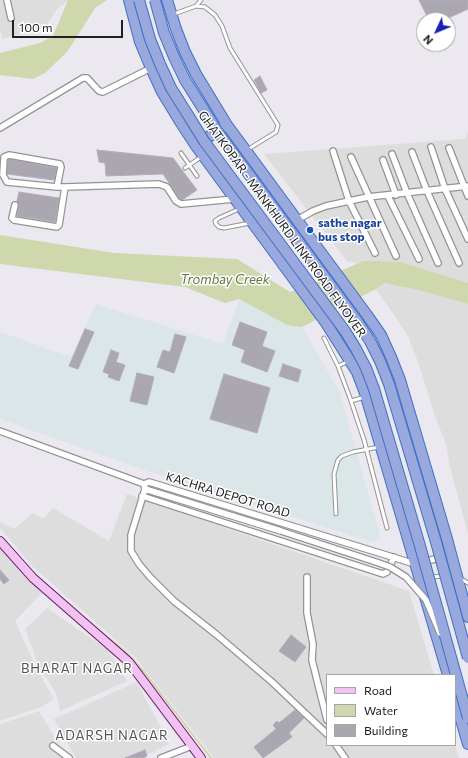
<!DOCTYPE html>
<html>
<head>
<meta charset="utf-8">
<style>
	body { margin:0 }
	#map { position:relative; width:468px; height:758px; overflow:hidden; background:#ece8ef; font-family:Commissioner,sans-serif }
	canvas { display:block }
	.legend { position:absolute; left:326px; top:674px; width:130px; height:72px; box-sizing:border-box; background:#fff; border:1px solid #a6a6a6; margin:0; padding:5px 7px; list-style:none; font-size:12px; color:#202020 }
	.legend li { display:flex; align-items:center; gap:8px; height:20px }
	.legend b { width:20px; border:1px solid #a6a6a6 }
	.north { position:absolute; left:416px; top:12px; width:40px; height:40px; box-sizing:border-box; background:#fff; border:1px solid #a6a6a6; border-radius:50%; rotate:226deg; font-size:11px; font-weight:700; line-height:16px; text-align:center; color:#202020 }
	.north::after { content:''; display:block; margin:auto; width:14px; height:18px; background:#191fb7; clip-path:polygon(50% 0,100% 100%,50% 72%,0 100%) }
	.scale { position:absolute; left:12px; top:20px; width:111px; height:18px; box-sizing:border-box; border:2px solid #202020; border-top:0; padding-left:5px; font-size:12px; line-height:14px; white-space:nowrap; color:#202020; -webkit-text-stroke:3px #fff; paint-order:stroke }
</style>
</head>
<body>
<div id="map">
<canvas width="468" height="758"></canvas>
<ul class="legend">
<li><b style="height:5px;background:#f2c3f2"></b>Road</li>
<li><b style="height:11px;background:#cfd7ad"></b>Water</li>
<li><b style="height:11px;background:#aba7b1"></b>Building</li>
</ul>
<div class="north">N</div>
<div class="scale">100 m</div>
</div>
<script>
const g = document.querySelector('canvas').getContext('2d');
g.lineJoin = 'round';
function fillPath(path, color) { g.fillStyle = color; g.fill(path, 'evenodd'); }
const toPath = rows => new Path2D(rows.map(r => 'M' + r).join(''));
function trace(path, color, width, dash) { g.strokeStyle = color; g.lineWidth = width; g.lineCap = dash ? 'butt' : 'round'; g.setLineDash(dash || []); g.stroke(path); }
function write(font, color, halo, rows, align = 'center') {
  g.font = font + ' Commissioner,sans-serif'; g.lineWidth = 3; g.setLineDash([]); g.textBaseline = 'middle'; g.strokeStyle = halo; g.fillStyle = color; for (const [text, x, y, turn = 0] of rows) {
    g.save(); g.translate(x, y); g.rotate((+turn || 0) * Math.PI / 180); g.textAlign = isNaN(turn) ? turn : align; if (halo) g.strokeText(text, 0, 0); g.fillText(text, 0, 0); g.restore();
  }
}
fillPath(toPath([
	[0,0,69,0,56,10,46,27,3,39,0,29],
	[468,133,468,288,347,261,264,154,464,139],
	[384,283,418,290,468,304,468,534,449,463,446,444,435,416,417,359,407,334,376,289],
	[127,494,409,591,434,675,327,675,327,745,455,745,459,758,214,758,135,657,32,566,0,528,0,522,14,529,33,513,43,519,53,508,109,541],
	[0,549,42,593,15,621,37,669,54,699,41,707,0,721],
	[47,608,108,650,127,681,60,711,56,693,38,664,25,629],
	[137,682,169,744,141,758,76,758,54,719],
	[39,711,67,758,0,758,0,724]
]), '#ddddde');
fillPath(toPath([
	[239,299,287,325,302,327,340,393,381,539,372,542,147,471,0,419,0,332,71,357,96,304,223,344]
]), '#dae6e7');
fillPath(toPath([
	[68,0,107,0,95,8,67,52,45,73,33,79,0,75,0,53,40,43,53,36],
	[0,235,114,253,237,259,290,292,364,261,400,262,468,283,468,304,418,290,384,283,376,289,302,327,287,325,239,299,225,303,185,287,0,264]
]), '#cfd7ad');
trace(toPath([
	[88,621,127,653,145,673,211,758]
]), '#cfd7ad', 2);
const building = toPath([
	[419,0,468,0,468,9,444,20,429,20,419,0],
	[260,76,267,90,261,93,254,80,260,76],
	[97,150,173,158,197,190,182,200,179,198,163,174,106,176,105,163,99,162,97,150],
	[9,159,57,168,54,180,7,174,8,160,9,159],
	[19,192,59,198,55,222,17,216,19,206,17,201,19,192],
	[240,322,267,332,262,346,275,351,267,372,241,362,245,350,232,345,240,322],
	[85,329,94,332,78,369,69,366,85,329],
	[175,334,186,337,174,373,157,367,163,350,170,352,175,334],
	[111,350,119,353,116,362,125,365,119,381,108,377,109,374,103,372,111,350],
	[283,364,301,370,298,382,279,376,283,364],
	[137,373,154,377,147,405,130,401,137,373],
	[224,374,270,388,257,433,210,419,224,374],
	[0,570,9,580,4,584,0,579,0,570],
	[291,635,306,647,295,662,279,651,291,635],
	[295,710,304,718,289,733,292,737,263,758,254,747,276,729,273,725,277,721,279,723,295,710],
	[145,750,147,756,143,758,125,758,145,750]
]);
fillPath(building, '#aba7b1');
trace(building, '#b3acbf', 1);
const lane = toPath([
	[196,6,201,0],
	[174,14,196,6,205,7,215,15,222,26,230,48,278,125,276,132,247,150],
	[181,153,197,176],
	[185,168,201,157],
	[239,209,219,218,215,221,216,224,219,227,224,228,250,223],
	[324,338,338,366],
	[349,361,338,366,350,398,364,440,387,528],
	[351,401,365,397],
	[336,514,334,474,338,460,342,456,353,452,379,447],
	[430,577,444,576],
	[461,579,468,583]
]);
const street = toPath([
	[7,0,11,18],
	[0,128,83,78,87,78,99,91,103,92,151,68],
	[431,147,445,189,468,239],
	[449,148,468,196],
	[333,151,349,201,375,253],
	[412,152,427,191,459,263],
	[392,154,407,193,438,263],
	[351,157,396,256],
	[383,160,396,195],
	[57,187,61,167,60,164,9,155,4,157,3,175,7,182,57,187,65,187,159,184,167,187,176,201,181,204,234,199],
	[388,196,419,259],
	[15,205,12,218,14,220,57,227,59,225,65,187],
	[297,220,313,211,326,206,368,197,468,186],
	[0,431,144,484,149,482,159,485,415,564,443,557],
	[144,484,145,489,131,535,131,551,139,564,150,577,174,601,217,635,272,682,327,734],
	[145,489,281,531],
	[142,496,383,574,387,572,394,557],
	[307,577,307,613,313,644,312,660,327,720],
	[336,745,345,758],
	[53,746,69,758],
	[161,758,192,746]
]);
const secondary = toPath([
	[0,541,33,578,129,662,201,758]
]);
const highway = toPath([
	[129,0,140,42,151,68,162,92,179,120,196,146,326,323,357,372,365,393,448,675],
	[167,0,176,29,185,52,196,74,227,125,367,315,381,335,391,357,400,380,447,539,468,617],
	[197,145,223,127],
	[455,699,468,744]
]);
trace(lane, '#949494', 5);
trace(street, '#949494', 8);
trace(secondary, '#6b1365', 10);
trace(highway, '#3c70c6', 12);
trace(lane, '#fff', 3);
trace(street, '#fff', 5.5);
trace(secondary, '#f2c3f2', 8);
trace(highway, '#99a8dd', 10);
const streetBridge = toPath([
	[281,531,379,563,390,567,406,577,426,600,440,633]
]);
const highwayBridge = toPath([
	[139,0,150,39,160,64,171,88,188,115,204,141,345,331,356,349,366,368,374,389,420,546,468,718],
	[155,0,164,33,174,57,185,80,202,107,217,131,357,321,370,341,380,361,389,384,436,542,468,658]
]);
trace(streetBridge, '#949494', 8, []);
trace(highwayBridge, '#3c70c6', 12, []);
trace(streetBridge, '#fff', 5.5);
trace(highwayBridge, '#99a8dd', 10);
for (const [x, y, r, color] of [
	[310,230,4,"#1a4fb4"]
]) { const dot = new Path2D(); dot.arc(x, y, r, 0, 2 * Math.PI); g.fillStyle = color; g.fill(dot); trace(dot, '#fff', 1.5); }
write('bold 12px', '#164399', '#fff', [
	["sathe nagar",318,223],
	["bus stop",318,237]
], 'left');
write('12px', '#202020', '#fff', [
	["GHATKOPAR - MANKHURD LINK ROAD FLYOVER",282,224,54],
	["KACHRA DEPOT ROAD",228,495,17]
]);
write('italic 13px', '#5f7942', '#fff', [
	["Trombay Creek",225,280]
]);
g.letterSpacing = '1px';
write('13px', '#535353', '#fff', [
	["BHARAT NAGAR",77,669],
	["ADARSH NAGAR",112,736]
]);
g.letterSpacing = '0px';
</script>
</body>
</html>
